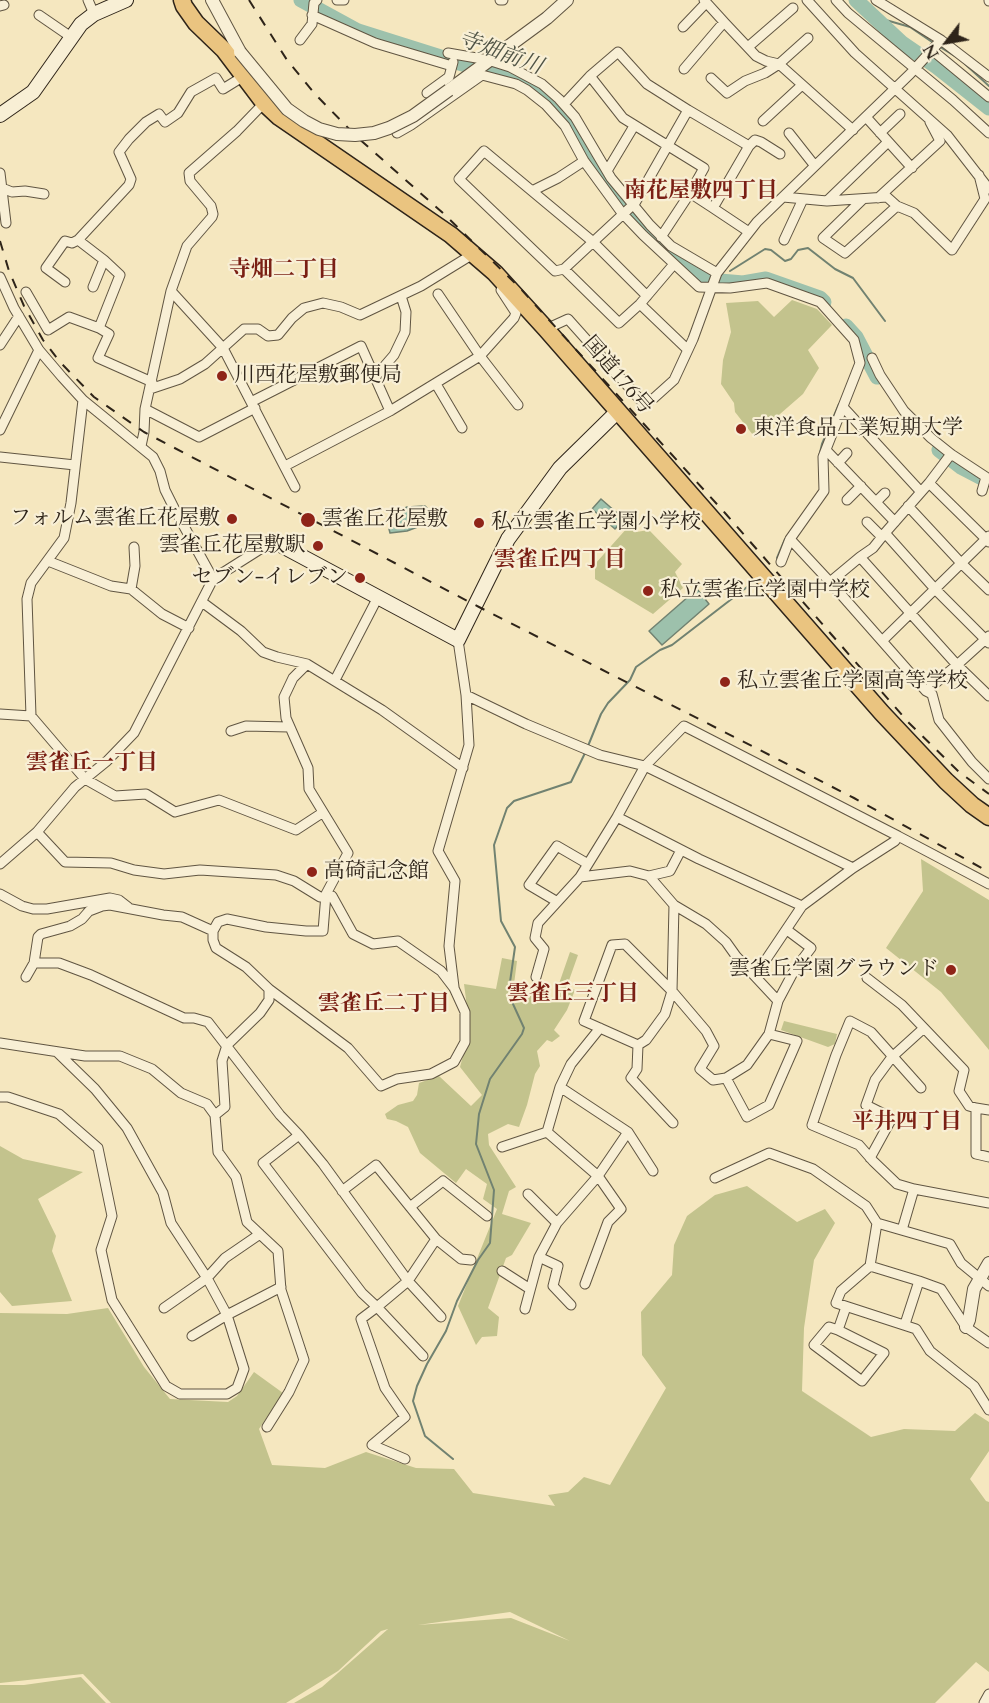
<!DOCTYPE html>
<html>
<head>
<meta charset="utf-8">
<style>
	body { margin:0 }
	#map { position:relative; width:989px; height:1703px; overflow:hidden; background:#f5e7bf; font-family:Cardo,serif }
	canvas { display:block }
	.north { position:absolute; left:917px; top:12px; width:60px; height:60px; -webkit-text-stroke:4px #f8efd5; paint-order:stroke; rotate:239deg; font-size:16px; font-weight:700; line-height:24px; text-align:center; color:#2e2419 }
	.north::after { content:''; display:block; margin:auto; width:21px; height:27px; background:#2e2419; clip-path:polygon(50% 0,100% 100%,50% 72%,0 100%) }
</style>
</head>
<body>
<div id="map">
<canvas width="989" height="1703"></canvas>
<div class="north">N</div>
</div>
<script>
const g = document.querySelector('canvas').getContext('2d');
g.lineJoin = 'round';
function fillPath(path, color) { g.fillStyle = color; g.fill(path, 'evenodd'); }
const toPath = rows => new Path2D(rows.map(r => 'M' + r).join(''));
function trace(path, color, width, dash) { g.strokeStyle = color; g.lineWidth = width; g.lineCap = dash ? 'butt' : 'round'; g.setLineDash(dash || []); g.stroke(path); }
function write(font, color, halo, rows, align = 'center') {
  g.font = font + ' Cardo,"Noto Serif JP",serif'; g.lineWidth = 4.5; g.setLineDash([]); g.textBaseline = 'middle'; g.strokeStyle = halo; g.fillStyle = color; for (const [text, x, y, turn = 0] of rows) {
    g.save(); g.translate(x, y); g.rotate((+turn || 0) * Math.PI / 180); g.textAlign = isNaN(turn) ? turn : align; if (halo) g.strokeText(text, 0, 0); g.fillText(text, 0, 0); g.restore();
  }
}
fillPath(toPath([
	[792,300,817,309,832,325,808,350,819,368,803,394,757,434,753,435,735,412,734,403,721,384,723,360,731,332,726,303,758,301,774,317],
	[628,527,636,532,649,530,682,564,675,572,683,588,653,614,595,579,595,564],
	[921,859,989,900,989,1050,941,992,886,948,923,891],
	[570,952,578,955,567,986,575,990,567,1010,554,1030,560,1036,552,1042,547,1040,537,1051,540,1066,535,1074,527,1105,519,1127,508,1124,488,1134,489,1145,516,1187,509,1191,502,1214,531,1223,512,1255,506,1258,488,1308,499,1317,497,1336,482,1337,476,1345,458,1306,497,1209,483,1199,487,1184,466,1169,456,1183,420,1153,408,1127,396,1121,387,1119,385,1114,398,1105,413,1101,417,1095,419,1083,439,1076,471,1106,482,1095,460,1067,470,1030,464,984,496,989,502,958,517,961,513,992,553,1001],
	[784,1021,837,1034,835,1044,828,1047,781,1030],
	[0,1146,23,1159,83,1172,38,1199,56,1236,52,1251,72,1301,12,1306,0,1292],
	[747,1186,797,1222,825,1209,835,1223,814,1260,804,1328,802,1391,871,1437,904,1429,955,1431,975,1413,989,1422,989,1451,970,1479,986,1501,989,1502,989,1672,976,1662,935,1703,294,1703,322,1687,388,1629,381,1631,338,1671,286,1703,111,1703,83,1674,0,1683,0,1313,67,1314,108,1308,144,1367,170,1399,228,1402,237,1396,254,1372,283,1393,259,1429,272,1465,325,1468,366,1452,416,1468,454,1469,473,1493,555,1506,548,1495,568,1492,584,1477,610,1485,666,1388,642,1355,641,1312,672,1275,674,1245,687,1216,715,1195],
	[510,1612,570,1641,511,1618,418,1625],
	[81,1677,106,1703,0,1703,0,1685,24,1685]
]), '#c3c38d');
const water = toPath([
	[601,499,624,519,615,529,592,509,601,499],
	[425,506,430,511,429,519,423,525,407,531,390,533,389,529,401,510,407,507,425,506],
	[697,589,709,604,662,645,649,631,697,589]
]);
fillPath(water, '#9dc1ac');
trace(water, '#718271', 1.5);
trace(toPath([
	[872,16,910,27,935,44],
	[940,47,958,58],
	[965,64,989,86],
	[730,271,765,249,771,250,785,261,791,259,798,250,808,248,835,269,853,278,885,321],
	[819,457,822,444,839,404],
	[777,558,785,539],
	[588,746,601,714,608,703,630,680,636,667,660,650,672,645,751,584],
	[453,1459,425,1436,413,1401,417,1386,427,1364,446,1331,457,1301,478,1260,490,1243,494,1190,476,1144,479,1114,490,1079,522,1034,524,1028,513,1004,509,989,515,947,501,921,494,845,507,808,514,801,571,782,586,751]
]), '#718271', 2);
trace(toPath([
	[301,0,358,31,469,66,506,75,534,86,550,98,559,108,623,206,670,253,700,274,720,281,743,283,766,279,820,298,824,302],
	[856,0,902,43,937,67,989,108],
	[846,326,856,337,877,377],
	[939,450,961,467,984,479]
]), '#9dc1ac', 15);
const minor = toPath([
	[88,0,94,14],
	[337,0,344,0],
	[500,0,503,0],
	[807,0,855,53,947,135,989,189],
	[836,0,848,13,953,100,989,133],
	[989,0,989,1],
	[0,6,4,5],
	[39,15,71,37],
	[312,15,375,43,452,66],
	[724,22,756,56,766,61,779,64,853,130],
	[683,27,706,3],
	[300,40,312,24,314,3,317,0],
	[941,40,989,77],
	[748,47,793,8],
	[932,50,989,97],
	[448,53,488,60,510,67,542,84,559,99,575,117,611,178,650,225,671,246,717,273],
	[684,69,724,22,704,0],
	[711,78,727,93,745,81,765,73,779,64,808,38],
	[427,93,449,77,453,62],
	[564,104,590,76],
	[688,110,647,84,618,52,590,76,623,118,704,168,690,193,713,208],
	[866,117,912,168],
	[763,121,802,85],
	[397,133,411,125,482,75,516,84,527,90,546,105,565,126,584,161,622,213,643,235,699,287,730,288,767,283,820,302,854,340,860,363,823,457,824,491,790,539,781,562],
	[789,133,815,166],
	[880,133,900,114],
	[749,146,755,140,761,142,780,154],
	[607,171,634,126],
	[0,173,6,223],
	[2,188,12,192,25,191,44,194],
	[532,191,558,178,584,161],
	[783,197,827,201,887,197,897,206,914,213,952,250,985,199,979,175],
	[878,198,940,141,930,122],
	[863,199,823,238,845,253,897,206],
	[827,201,888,142],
	[661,237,690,193],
	[78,240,104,260,93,287],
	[784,240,803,199],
	[104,260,120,275,99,328,109,334,98,358,152,382],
	[674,264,640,304,619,323,564,269,635,203,688,110,749,146,713,208,749,232],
	[564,269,555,271,459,179,484,151,592,241,647,296],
	[0,277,14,308,39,350,62,377,83,400,153,457,160,471,165,490,175,510,213,579],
	[65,282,46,268,65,241,72,243,78,240,129,185,131,179,119,152,129,139,146,122,159,114,165,122,178,113,191,92,216,78,223,89,244,76],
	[171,291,223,348,295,487],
	[26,292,48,330,69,317,99,328],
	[438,294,480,356,518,405],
	[640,304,688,350],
	[546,329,568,319,643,403,654,398,674,380,693,339,717,273,757,222,910,74,941,40,876,0],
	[0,345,19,316],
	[872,358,880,375,904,411,931,438,951,454,986,477,982,491],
	[375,377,394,355,405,332,406,312,401,296],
	[436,384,462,428],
	[150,389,180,379,205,364,244,329,258,329,268,336,278,335,292,318,304,308,323,303,341,307,360,315,421,286,473,254],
	[251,402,361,346,390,411,285,466],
	[843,407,921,492],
	[145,409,199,437,255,408],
	[390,411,480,356,514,318,516,313,501,290],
	[0,430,39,350],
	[141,446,144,432,145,409,171,291,187,246,212,217,213,214,211,206,190,181,189,173,237,131,264,103],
	[826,450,895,522],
	[0,457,75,465],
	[838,463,847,453],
	[929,483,951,454],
	[847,500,861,486],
	[876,502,885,493],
	[908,506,961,563,989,590],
	[867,522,882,537],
	[989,536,882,641,926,691,932,694,939,720,972,762,989,779],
	[790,539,830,582,860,557,957,665,989,636],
	[989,542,929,483,885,533,935,589,989,643],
	[860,557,873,548,885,533],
	[48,561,111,586,131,589,162,614,189,628],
	[830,582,882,641],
	[131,589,135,566,134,547],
	[202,602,241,631,263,652,277,657,307,664,382,710,463,768],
	[335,680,378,597],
	[926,691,957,665,989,696],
	[466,695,526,724,600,755,645,766,853,868],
	[0,714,31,716,85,779,115,796,146,794,175,812,219,800,296,830,322,813],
	[31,716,27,599,31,583,64,538,71,503,83,400],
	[231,731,246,726,289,727],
	[37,832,65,862,111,863,134,870,164,874,200,870,276,875,294,881,320,897,332,896,353,934,373,944,398,941,441,971,454,988,465,1012,465,1042,454,1062,431,1074,397,1079,381,1086,348,1048,269,989],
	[898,836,989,884],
	[0,864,37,832,75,787,107,761,134,733,213,579,273,541],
	[649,876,670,871,681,850],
	[580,877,630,871,649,876,674,905,706,924,726,942,736,956,778,1001,769,1034,747,1065,726,1078,713,1080,700,1069,714,1046,706,1031,672,991,665,1014,646,1040,638,1045,584,1021,612,945,625,944,672,991],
	[0,894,22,906,33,909,47,909,110,898,119,900,128,907],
	[556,901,529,885,557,846,588,864],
	[213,931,218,922,227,919,266,927,306,931,323,931,326,894,348,853,309,789,308,768,286,718,284,697,293,678,307,664],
	[34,963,38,937,41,934,70,926,82,919,89,911,102,906,110,905,163,915,182,917,213,931,213,940,216,948,246,967,269,989,269,1000,260,1013,227,1045,222,1061,225,1107,215,1115,218,1152,236,1177,247,1222,278,1251,281,1290,304,1360,289,1392,267,1427],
	[755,976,802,906],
	[26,977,34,963,59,963,91,975,184,1018,194,1018,208,1022,280,1115,299,1135,263,1163,362,1293,377,1307,408,1281,436,1239,376,1165,342,1191],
	[536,977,544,949,535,938,538,923,580,877,617,817,645,766,684,726,898,836,895,841,853,868,802,906,699,859,617,817],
	[867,978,902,1005,964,1070,959,1091,969,1106,976,1108],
	[454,987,449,946,455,881,438,851,469,745,466,695,458,640],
	[672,991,674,905],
	[778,1001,795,969,811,948,787,930],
	[600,1028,571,1064,560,1087,628,1132,653,1171],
	[0,1043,85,1056,120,1056,152,1069,181,1093,207,1104,215,1115],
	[638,1045,637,1069,631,1078,673,1123],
	[726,1078,747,1117,769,1105,797,1041,769,1034],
	[560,1087,547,1132,598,1176,628,1132],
	[0,1097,8,1097,59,1114,98,1148,112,1216,101,1250,112,1300,166,1386,180,1394,227,1394,237,1388,244,1369,227,1315,207,1278,171,1223,163,1193,127,1128,95,1089,57,1052],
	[989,1110,976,1108,976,1154,989,1157],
	[299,1135,323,1164,408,1281,441,1317],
	[502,1147,547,1132],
	[870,1158,892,1118,866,1105,875,1080,892,1057,924,1028],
	[715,1178,769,1153,813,1169,866,1206,877,1223,870,1266,841,1291,836,1303,916,1329,930,1351,974,1386,989,1410],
	[914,1189,897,1184,873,1161,859,1145,812,1125,836,1055,850,1021,871,1032,921,1088],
	[528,1194,557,1223],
	[410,1207,443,1181,487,1216],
	[877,1223,950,1244,961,1263,989,1286],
	[902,1230,914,1189,989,1203],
	[436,1239,461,1259,471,1260],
	[539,1257,558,1266,553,1286,571,1305],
	[870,1266,919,1281,905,1324],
	[502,1271,530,1289],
	[919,1281,941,1289,966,1327,989,1343],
	[164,1308,207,1278,225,1258,260,1234],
	[525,1309,539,1257,557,1223,598,1176,621,1209,608,1222,585,1284],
	[838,1330,884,1353,862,1381,814,1345,829,1327,838,1330,846,1307],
	[192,1336,227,1315,281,1287],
	[405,1459,372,1445,405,1417,385,1388,361,1319,377,1307,423,1356],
	[984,1703,989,1694]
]);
const tertiary = toPath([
	[212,0,240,52],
	[449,90,547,18,567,0],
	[966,1327,969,1320,974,1289,989,1263]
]);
const secondary = toPath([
	[0,115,33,92,81,24,94,14,126,0],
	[273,541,458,640,508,539,560,468,618,411]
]);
const trunk = toPath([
	[182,0,184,6,196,23,224,50,264,103,279,117,451,235,495,273,546,329,882,713,946,781,972,805,989,817]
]);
trace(minor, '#605542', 11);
trace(tertiary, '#605542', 14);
trace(secondary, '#2e2419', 16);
trace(trunk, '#2e2419', 19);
trace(minor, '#f8efd5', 9);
trace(tertiary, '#f8efd5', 12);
trace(secondary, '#f8efd5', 14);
trace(trunk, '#eac480', 16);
trace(toPath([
	[249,0,287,60,315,94,357,137,444,214,519,287,725,513,909,723,959,772,989,794],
	[0,241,9,271,24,306,43,340,60,362,94,397,144,432,479,607,854,798,989,872]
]), '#2e2419', 2, [10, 10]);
const tertiaryBridge = toPath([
	[240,52,287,109,304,121,319,129,337,134,355,135,374,133,389,128,413,116,449,90]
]);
trace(tertiaryBridge, '#605542', 14, []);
trace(tertiaryBridge, '#f8efd5', 12);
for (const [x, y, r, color] of [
	[222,376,6,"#8f2418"],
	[741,429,6,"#8f2418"],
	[232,519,6,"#8f2418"],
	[308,520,8,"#8f2418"],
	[479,523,6,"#8f2418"],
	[318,546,6,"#8f2418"],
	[360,578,6,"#8f2418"],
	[648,591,6,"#8f2418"],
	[725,682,6,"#8f2418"],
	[312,872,6,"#8f2418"],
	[951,970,6,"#8f2418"]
]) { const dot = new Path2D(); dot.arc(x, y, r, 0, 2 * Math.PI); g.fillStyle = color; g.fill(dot); trace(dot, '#f8efd5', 2); }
write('21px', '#2e2419', '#f8efd5', [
	["川西花屋敷郵便局",234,376],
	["東洋食品工業短期大学",753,429],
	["フォルム雲雀丘花屋敷",220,519,"right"],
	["雲雀丘花屋敷",322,520],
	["私立雲雀丘学園小学校",491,523],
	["雲雀丘花屋敷駅",306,546,"right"],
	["セブン-イレブン",348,578,"right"],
	["私立雲雀丘学園中学校",660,591],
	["私立雲雀丘学園高等学校",737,682],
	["高碕記念館",324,872],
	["雲雀丘学園グラウンド",939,970,"right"]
], 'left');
write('21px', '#2e2419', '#f8efd5', [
	["国道176号",617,376,49]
]);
write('italic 22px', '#4f5345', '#f8efd5', [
	["寺畑前川",500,54,20]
]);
write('bold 22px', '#7a1f14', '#f8efd5', [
	["南花屋敷四丁目",701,192],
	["寺畑二丁目",284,271],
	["雲雀丘四丁目",560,561],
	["雲雀丘一丁目",92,764],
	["雲雀丘三丁目",573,995],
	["雲雀丘二丁目",384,1005],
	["平井四丁目",907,1123]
]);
</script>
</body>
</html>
